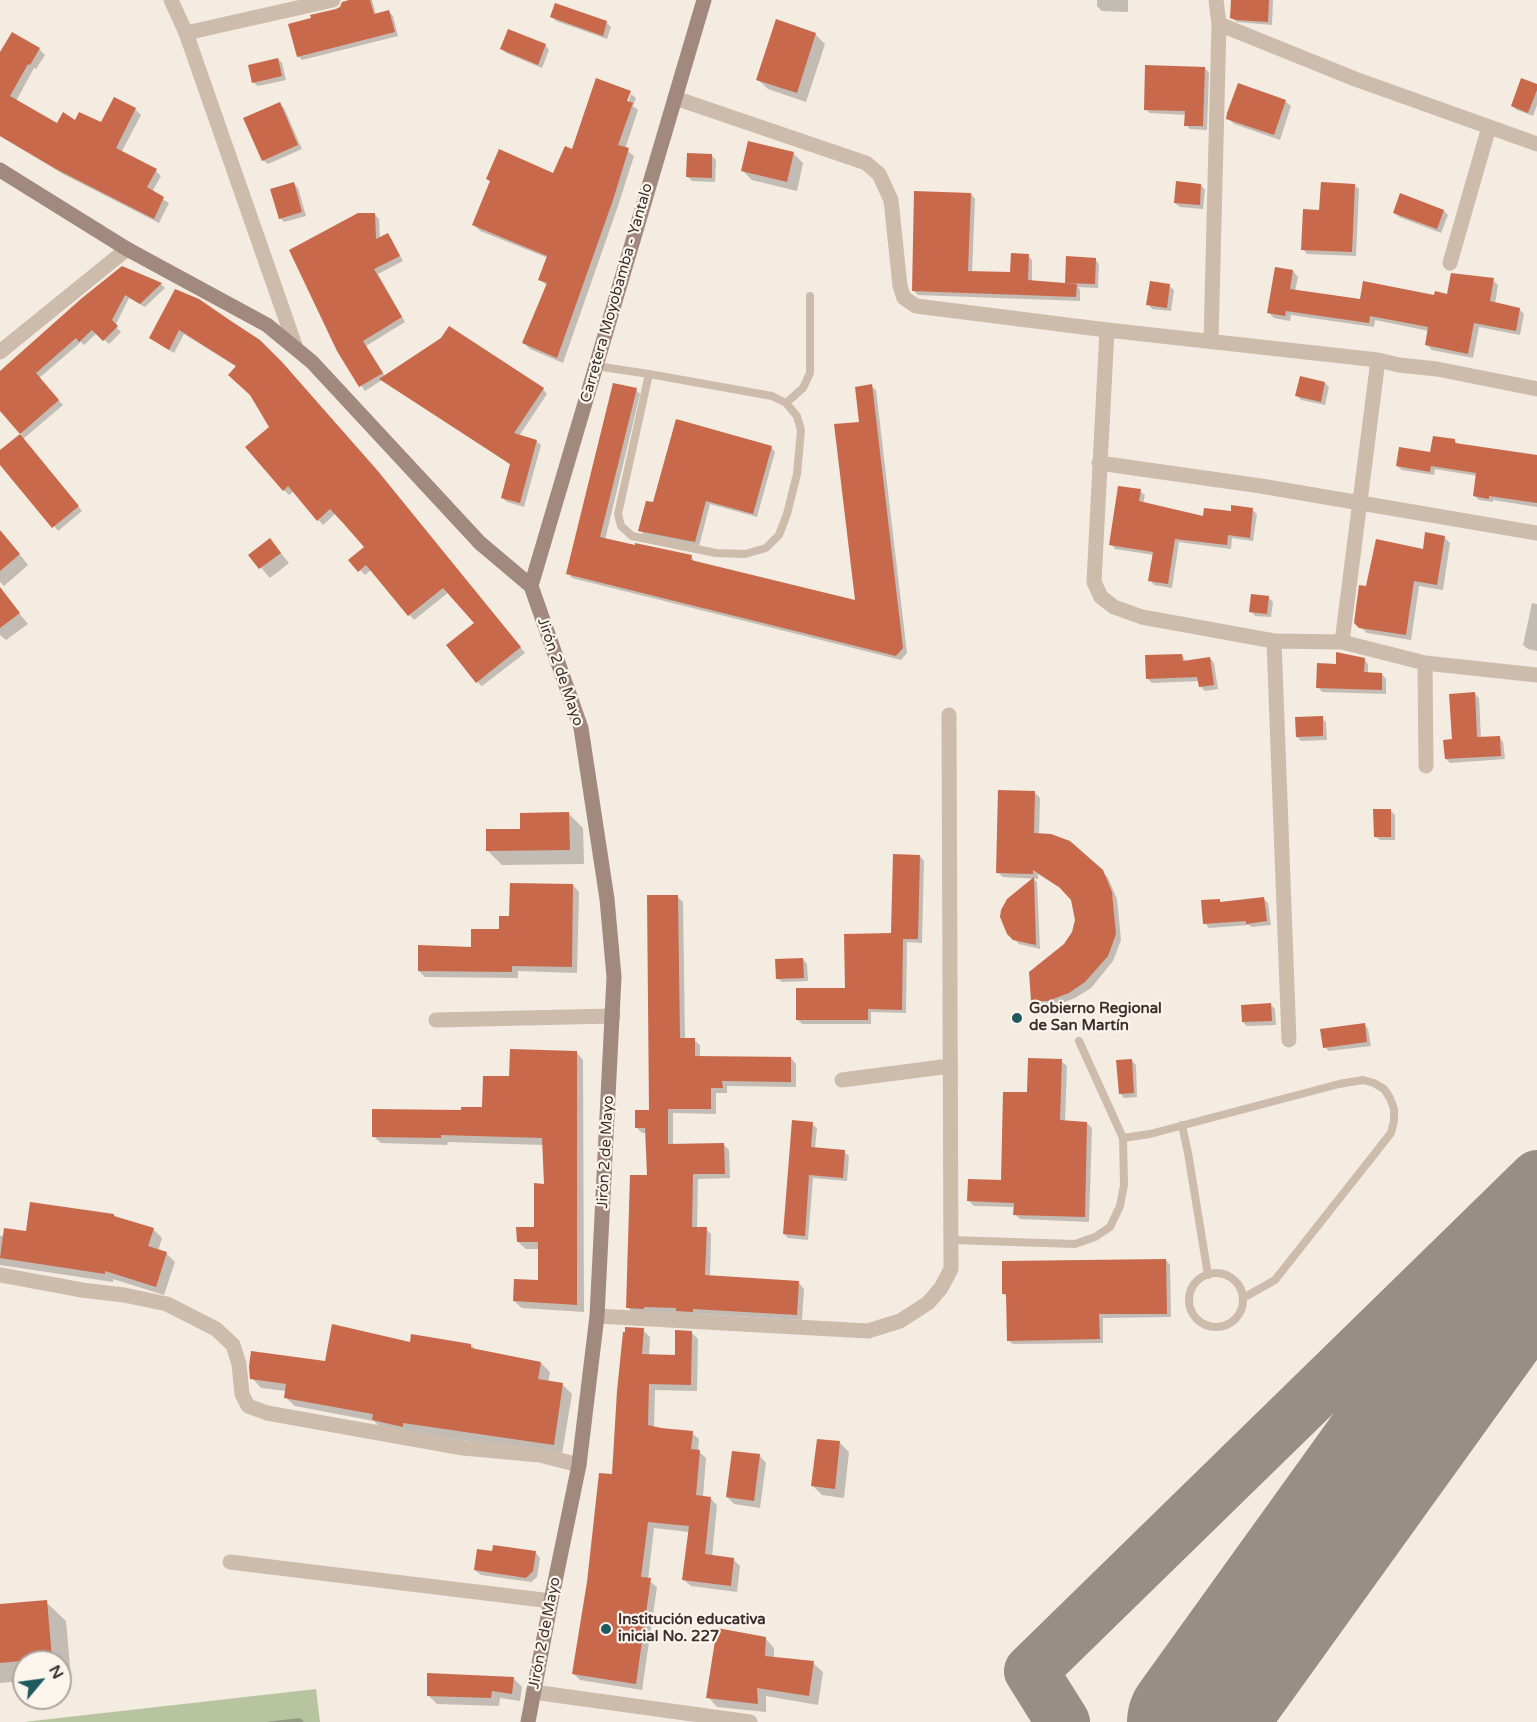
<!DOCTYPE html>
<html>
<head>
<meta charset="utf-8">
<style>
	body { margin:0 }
	#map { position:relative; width:1537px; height:1722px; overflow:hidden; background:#f4ebe1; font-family:"Varela Round",sans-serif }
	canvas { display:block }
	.north { position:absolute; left:12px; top:1650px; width:60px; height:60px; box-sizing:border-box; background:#fbf5ee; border:2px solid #aea6a0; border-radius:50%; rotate:61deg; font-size:16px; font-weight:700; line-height:24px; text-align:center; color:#3b302b }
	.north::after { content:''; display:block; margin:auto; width:21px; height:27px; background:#1f5a5e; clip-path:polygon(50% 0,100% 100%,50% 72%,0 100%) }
</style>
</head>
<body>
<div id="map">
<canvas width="1537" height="1722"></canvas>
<div class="north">N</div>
</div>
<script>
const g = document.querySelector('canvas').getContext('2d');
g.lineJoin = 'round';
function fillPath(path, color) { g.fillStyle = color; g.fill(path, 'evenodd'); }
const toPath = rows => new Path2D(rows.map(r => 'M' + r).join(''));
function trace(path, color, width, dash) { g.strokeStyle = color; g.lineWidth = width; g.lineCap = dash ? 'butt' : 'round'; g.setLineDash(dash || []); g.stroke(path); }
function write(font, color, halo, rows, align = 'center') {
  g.font = font + ' "Varela Round",sans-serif'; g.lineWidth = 4.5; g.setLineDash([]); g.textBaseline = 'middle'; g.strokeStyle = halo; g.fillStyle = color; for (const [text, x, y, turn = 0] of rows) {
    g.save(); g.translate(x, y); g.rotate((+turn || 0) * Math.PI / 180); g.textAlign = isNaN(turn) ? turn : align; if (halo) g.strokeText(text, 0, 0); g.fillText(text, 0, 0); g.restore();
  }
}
fillPath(toPath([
	[316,1689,320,1722,24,1722]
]), '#b8c4a0');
fillPath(toPath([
	[355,0,372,0,376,15,389,12,393,16,398,36,302,60,298,56,340,9],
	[1097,0,1128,0,1128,12,1102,11,1097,6],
	[1233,0,1273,0,1272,25,1237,22,1232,18],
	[552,17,607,23,611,27,607,39,556,21],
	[12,34,39,49,45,55,36,69,34,68,16,101,57,125,102,124,135,109,141,115,121,153,156,171,161,176,152,192,169,203,159,223,63,174,0,136,0,56],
	[815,34,825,44,806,102,768,89,758,80],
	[545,45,549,50,542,68,506,53,502,49],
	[278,59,282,63,286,80,258,86,253,82],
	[1205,68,1209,73,1207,130,1190,129,1186,125,1186,115,1150,113,1145,109],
	[596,80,631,93,628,93,623,108,626,109,631,94,636,98,633,106,638,110,625,149,634,156,618,206,563,363,530,349,524,343,547,286,540,279,548,258,480,231,474,225,491,182,488,179,500,151,554,175,566,148,573,151],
	[1537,86,1537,105,1533,116,1517,110,1512,106],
	[1285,101,1291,106,1280,140,1234,124,1228,118],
	[279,104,284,108,302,149,268,164,263,160],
	[749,143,794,154,803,163,797,191,752,180,742,170],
	[712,156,716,160,715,182,692,181,688,177],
	[293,183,298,188,306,216,284,222,280,218],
	[1201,185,1205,190,1203,209,1180,207,1175,203],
	[1354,185,1359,189,1356,256,1307,254,1303,249,1321,212],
	[971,194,975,199,972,273,1012,274,1028,256,1032,260,1032,282,1066,285,1068,258,1095,259,1099,264,1098,288,1078,287,1080,290,1080,301,918,295,914,291],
	[1444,211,1448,215,1441,233,1399,217,1395,213],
	[375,215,379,219,380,239,388,235,392,240,403,261,378,274,405,322,366,346,385,376,543,389,547,394,519,436,536,441,541,445,524,507,507,502,502,498,511,465,382,380,365,391,346,363],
	[122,267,161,284,165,288,145,307,129,298,115,326,121,332,109,344,97,333,84,345,81,342,39,378,63,405,23,439,82,511,58,531,0,452,22,434,0,409,0,373],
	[1293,271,1298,277,1295,291,1361,301,1448,296,1493,280,1498,285,1495,304,1519,309,1524,314,1520,335,1479,327,1473,358,1432,350,1426,344,1429,331,1375,320,1374,327,1291,315,1290,321,1274,318,1269,313],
	[1169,286,1174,290,1171,311,1152,309,1148,304],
	[176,291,382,477,525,653,482,686,477,682,476,623,449,592,414,620,372,569,365,575,350,560,366,548,336,513,323,525,294,491,289,495,284,490,271,427,237,367,184,334,174,353,150,338],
	[1325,383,1329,387,1325,405,1301,400,1297,395],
	[871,386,876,390,907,653,901,660,572,578,568,573,636,390,640,394,605,540,636,547,691,556,695,562,856,602,860,423],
	[1454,440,1459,445,1537,457,1537,507,1493,500,1493,502,1479,500,1475,496,1477,476,1435,469,1434,475,1402,470,1397,466,1432,453],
	[771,447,775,452,757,517,710,504,699,546,644,535,640,530,654,504],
	[1140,491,1145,495,1143,504,1205,518,1252,510,1257,514,1253,541,1232,538,1231,549,1179,542,1172,588,1154,585,1150,580,1154,555,1115,549,1111,544],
	[1444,537,1450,543,1443,590,1419,586,1411,640,1367,633,1356,623,1367,588],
	[0,539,13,546,28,565,4,586,0,582],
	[270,540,289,563,270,578,250,555],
	[5,596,28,624,6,640,0,635,0,600],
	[1268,597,1273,602,1271,617,1255,616,1251,611],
	[1532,603,1537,604,1537,651,1528,649,1523,645],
	[1182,655,1186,662,1210,658,1214,663,1218,689,1205,691,1200,686,1200,681,1152,683,1148,679],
	[1364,659,1368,664,1368,674,1382,674,1386,679,1386,694,1322,692,1318,687,1337,665],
	[1475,694,1479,698,1481,739,1499,737,1503,742,1505,759,1450,763,1446,759],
	[1322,718,1326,722,1327,740,1301,741,1297,737],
	[1034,792,1040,798,1039,835,1102,871,1108,878,1117,899,1121,940,1113,961,1091,988,1075,998,1054,1006,1038,1006,1032,1001,1073,933,1077,920,1072,900,1065,891,1038,874,1038,879,1003,877,997,872],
	[1390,810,1395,815,1395,840,1380,840,1375,836],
	[569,814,583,828,584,864,502,865,488,851,521,830],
	[920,856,924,861,922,943,907,942,906,1013,871,1012,871,1024,802,1024,798,1020,847,990,892,935],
	[1033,879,1037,882,1040,949,1019,944,1009,933],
	[573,885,579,892,577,973,518,971,518,978,425,977,419,971,472,948,500,931,511,917],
	[677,896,683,902,685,1040,694,1040,700,1045,700,1057,791,1058,796,1064,796,1087,727,1086,727,1093,716,1093,716,1114,673,1113,673,1146,723,1144,729,1150,730,1178,698,1179,697,1228,706,1229,711,1234,710,1277,799,1283,804,1289,802,1320,698,1314,698,1316,683,1316,680,1313,633,1313,628,1307,649,1177,647,1133,642,1133,637,1128,651,1112],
	[1264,899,1268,903,1271,925,1252,927,1249,925,1209,928,1205,923,1220,901,1223,904],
	[803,959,807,964,808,981,782,982,777,978],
	[1271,1005,1275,1009,1276,1025,1247,1026,1243,1022],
	[1364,1024,1368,1029,1371,1046,1329,1051,1325,1047],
	[576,1052,583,1060,584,1312,522,1308,514,1301,540,1282,540,1249,526,1249,518,1242,536,1229,545,1185,544,1145,448,1142,447,1145,381,1143,373,1136,462,1112,484,1109,510,1078],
	[1131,1060,1136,1065,1137,1097,1124,1098,1120,1093],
	[1061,1061,1067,1066,1065,1122,1087,1123,1092,1128,1089,1222,1020,1219,1015,1214,1015,1207,974,1206,969,1201,1002,1182,1029,1094],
	[812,1124,817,1128,815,1149,844,1152,849,1156,847,1181,813,1178,808,1240,788,1238,784,1234],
	[113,1215,116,1218,153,1229,162,1238,158,1251,166,1253,175,1262,164,1295,113,1279,113,1282,0,1265,0,1236],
	[1166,1260,1170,1265,1171,1317,1103,1318,1103,1343,1013,1344,1008,1340,1007,1297,1003,1293],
	[643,1330,650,1337,649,1355,676,1356,691,1332,698,1339,697,1391,655,1390,654,1428,692,1433,699,1439,698,1451,706,1458,703,1497,710,1498,717,1505,712,1557,733,1559,740,1566,737,1592,691,1586,684,1580,689,1532,654,1528,648,1580,657,1587,642,1690,580,1680,573,1673],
	[412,1344,471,1345,476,1350,541,1363,550,1372,548,1382,562,1384,572,1394,562,1454,382,1429,374,1421,295,1406,285,1397,286,1391,261,1388,252,1378],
	[840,1443,849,1452,844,1498,822,1495,813,1486],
	[759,1455,766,1463,760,1508,734,1504,727,1497],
	[535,1552,540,1558,537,1577,531,1582,481,1575,475,1570],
	[46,1602,66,1621,71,1677,60,1678,60,1662,24,1662,24,1681,0,1683,0,1606],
	[765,1638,774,1648,774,1659,813,1663,823,1672,818,1705,766,1696,766,1712,717,1707,708,1697],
	[514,1679,522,1687,520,1701,500,1698,499,1706,437,1704,428,1695],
	[300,1718,304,1722,265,1722]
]), '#0003');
trace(toPath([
	[1063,1722,1031,1671,1537,1177]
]), '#988e86', 54);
trace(toPath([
	[1194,1722,1537,1245]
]), '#988e86', 134);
fillPath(toPath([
	[349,0,370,0,374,14,389,10,395,32,297,57,288,24,311,18,310,15,336,9,340,7,342,2],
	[1231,0,1269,0,1268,22,1236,20,1230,18],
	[555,3,607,21,603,36,550,17],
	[776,19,816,33,797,93,756,80],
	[508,29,546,44,538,65,500,49],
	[12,32,40,48,30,65,28,64,10,96,57,123,63,112,75,120,79,112,101,122,114,97,136,108,116,148,157,169,147,187,164,197,154,219,56,169,0,136,0,52],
	[278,58,282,76,252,83,248,65],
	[1145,65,1205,67,1203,126,1184,126,1185,111,1144,110],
	[596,78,631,91,627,101,633,103,618,145,629,148,613,200,557,358,522,343,547,283,538,280,547,256,472,225,490,181,486,179,499,149,553,173,565,146,572,149],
	[1521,78,1537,84,1537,90,1528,113,1511,106],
	[1238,83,1286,100,1274,135,1226,119,1227,113],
	[280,102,298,145,262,161,243,118],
	[748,141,794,152,787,182,741,171],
	[687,153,712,154,712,178,686,177],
	[1176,181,1201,184,1200,205,1174,203],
	[294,182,302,212,279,219,270,189],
	[1321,182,1355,184,1352,252,1301,250,1303,209,1319,210],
	[914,191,971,193,968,271,1010,272,1011,253,1029,254,1028,280,1077,284,1076,297,912,291],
	[1400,193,1444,210,1437,229,1393,213],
	[358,213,375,213,376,239,388,233,400,256,374,269,402,317,363,341,383,373,359,387,337,351,289,250],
	[1066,256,1096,258,1095,284,1065,283],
	[122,266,162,283,140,304,125,295,112,320,118,326,103,341,92,330,79,342,76,338,36,373,59,400,20,434,0,411,0,371,82,298],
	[1275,267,1293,270,1290,289,1360,299,1363,281,1434,295,1435,291,1447,294,1451,273,1494,278,1490,301,1520,308,1516,331,1474,323,1468,354,1425,345,1428,327,1370,316,1369,323,1286,311,1285,316,1267,313],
	[1150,281,1170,284,1167,308,1146,305],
	[175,289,199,299,231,321,260,340,282,362,377,470,521,647,476,683,446,645,474,623,443,588,408,616,366,565,358,572,348,560,364,547,343,523,330,509,317,521,288,486,283,491,245,447,269,427,250,395,228,375,236,366,179,330,169,350,149,338],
	[449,326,544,388,514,433,537,440,520,503,501,498,510,464,379,379,441,338],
	[1300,376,1325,382,1321,402,1295,396],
	[613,383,637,388,600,537,635,545,635,543,692,555,691,560,855,600,834,424,859,422,855,387,872,384,903,648,896,656,566,574],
	[676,419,772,446,753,514,706,501,695,542,638,531,646,501,653,502],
	[20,434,79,506,52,528,0,465,0,450],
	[1433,436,1455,439,1455,443,1537,455,1537,503,1489,496,1489,499,1473,496,1476,473,1431,466,1430,472,1396,466,1399,447,1430,452],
	[1118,486,1141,489,1139,501,1203,516,1204,508,1231,511,1231,505,1253,508,1250,538,1228,535,1227,545,1175,539,1168,584,1148,581,1153,552,1109,545],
	[0,530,20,554,0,571],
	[1425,532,1445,536,1437,585,1414,581,1406,635,1359,628,1354,623,1359,585,1366,586,1376,539,1423,549],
	[270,538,281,553,259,569,248,555],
	[0,587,20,613,0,628],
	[1251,594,1269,596,1267,614,1249,612],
	[1336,652,1365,658,1364,672,1382,673,1382,690,1316,688,1317,663,1336,664],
	[1182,654,1183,661,1210,657,1214,685,1199,687,1197,677,1146,679,1145,655],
	[1475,692,1477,737,1500,736,1501,756,1445,759,1443,740,1452,739,1449,694],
	[1323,716,1323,736,1296,737,1295,717],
	[998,790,1035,791,1034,833,1051,834,1070,841,1103,870,1112,892,1116,934,1108,956,1085,982,1069,993,1048,1001,1031,1001,1029,972,1064,944,1072,932,1075,920,1071,900,1059,887,1033,870,1033,874,996,873],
	[1373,809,1391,809,1391,837,1374,837],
	[569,812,570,850,486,851,486,829,520,829,520,813],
	[893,854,920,855,918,939,903,939,902,1010,868,1009,868,1020,796,1020,796,988,845,988,844,934,891,933],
	[1034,877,1036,945,1013,940,1007,934,1000,917,1001,910,1007,899],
	[510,883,573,884,572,967,512,966,512,972,418,971,418,945,471,947,471,929,499,929,499,916,509,916],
	[647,895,678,895,680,1038,695,1038,695,1056,791,1057,791,1082,722,1081,723,1088,711,1088,711,1109,668,1109,668,1144,724,1143,725,1174,693,1174,692,1227,707,1227,705,1275,799,1281,797,1315,693,1309,693,1312,676,1311,676,1308,644,1307,644,1309,626,1308,630,1175,647,1175,645,1128,635,1128,635,1110,649,1110],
	[1264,897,1267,921,1246,924,1246,921,1203,924,1201,900,1220,899,1220,902],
	[803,958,804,978,776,979,775,959],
	[1271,1003,1272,1021,1242,1022,1241,1005],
	[1365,1023,1367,1042,1323,1048,1320,1029],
	[510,1049,577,1051,577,1305,513,1301,514,1279,538,1280,538,1242,517,1242,516,1227,534,1227,534,1183,544,1184,542,1138,441,1135,441,1138,372,1137,372,1109,461,1110,461,1107,482,1107,483,1076,509,1076],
	[1028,1058,1062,1059,1060,1120,1087,1122,1085,1217,1013,1215,1014,1203,967,1201,968,1179,1001,1180,1003,1092,1027,1092],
	[1132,1059,1134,1093,1119,1094,1116,1060],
	[792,1120,813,1122,811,1147,845,1150,843,1178,809,1175,805,1236,783,1234],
	[30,1202,114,1214,114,1216,154,1228,148,1246,167,1252,156,1287,105,1271,105,1274,0,1258,4,1228,26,1231],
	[1166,1259,1167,1314,1099,1314,1100,1339,1007,1341,1006,1294,1002,1294,1002,1261],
	[332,1324,410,1342,411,1334,471,1344,471,1348,541,1362,538,1379,563,1383,554,1445,403,1423,403,1427,372,1420,373,1414,284,1398,286,1384,250,1379,249,1366,251,1351,325,1361],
	[625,1327,644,1328,642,1354,675,1355,675,1330,692,1331,691,1385,649,1384,648,1425,661,1428,693,1431,691,1449,700,1450,696,1495,711,1497,705,1554,734,1558,731,1586,682,1580,689,1526,648,1522,641,1577,651,1578,636,1684,572,1674,587,1582,599,1473,612,1474,617,1391,623,1332,625,1332],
	[817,1439,840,1441,835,1489,811,1486],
	[732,1451,760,1454,754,1501,726,1497],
	[493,1545,536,1551,533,1571,526,1578,474,1570,477,1549,492,1551],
	[47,1600,52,1658,0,1663,0,1604],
	[717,1628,766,1637,765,1656,814,1661,809,1696,757,1688,758,1704,706,1698],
	[427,1673,514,1677,512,1694,492,1691,491,1698,427,1696]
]), '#c8694b');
trace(toPath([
	[596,366,649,374,772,396,786,403,797,416,801,430,797,474,787,514,779,535,766,548,745,554,716,553,632,536,621,526,618,514,649,374],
	[786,403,803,388,810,373,810,296],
	[1182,1125,1188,1153,1208,1275],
	[1123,1138,1150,1134,1339,1084,1363,1080,1374,1083,1384,1089,1390,1098,1394,1109,1394,1121,1391,1133,1275,1280,1243,1298],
	[951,1240,1075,1244,1095,1237,1110,1227,1120,1206,1124,1185,1123,1138,1079,1041],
	'1189 1300a27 27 0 1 1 54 0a27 27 0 1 1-54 0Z'
]), '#cdbbac', 8);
trace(toPath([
	[171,0,186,33,296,348],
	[1216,0,1219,24,1355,79,1537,144],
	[186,33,333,0],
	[675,98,866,163,879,174,891,200,900,286,904,298,916,306,1107,330,1378,360,1399,365,1437,369,1537,389],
	[1450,263,1489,127],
	[1107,330,1094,582,1101,597,1114,607,1142,617,1274,641,1342,642,1425,663,1537,675],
	[1211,341,1219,24],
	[0,352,127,249],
	[1099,463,1261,486,1537,533],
	[1274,641,1289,1040],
	[1342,642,1378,360],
	[1425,663,1426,766],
	[436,1020,613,1016],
	[842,1080,950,1066],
	[0,1275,82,1290,124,1295,167,1304,216,1329,233,1345,239,1364,242,1394,248,1406,267,1413,463,1448,540,1455,579,1465],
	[597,1316,868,1331,900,1321,928,1303,941,1288,951,1269,949,715],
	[230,1562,551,1601],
	[533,1692,750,1722]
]), '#cdbbac', 15);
trace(toPath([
	[0,170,127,249,267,325,312,362,480,543,531,586,581,728,607,899,614,977,597,1316,579,1465,551,1601,528,1722],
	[531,586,704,0]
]), '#a18a7d', 15);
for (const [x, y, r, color] of [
	[1017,1018,6,"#1f5a5e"],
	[606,1629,6,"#1f5a5e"]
]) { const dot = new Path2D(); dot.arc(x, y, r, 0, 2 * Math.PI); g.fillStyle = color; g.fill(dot); trace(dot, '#fbf5ee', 2); }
write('15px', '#3b302b', '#fbf5ee', [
	["Carretera Moyobamba - Yantalo",617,293,-74],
	["Jirón 2 de Mayo",560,672,71],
	["Jirón 2 de Mayo",606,1152,-87],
	["Jirón 2 de Mayo",545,1633,-79]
]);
write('bold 15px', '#3b302b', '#fbf5ee', [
	["Gobierno Regional",1029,1009],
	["de San Martín",1029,1026],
	["Institución educativa",618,1620],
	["inicial No. 227",618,1637]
], 'left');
</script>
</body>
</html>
